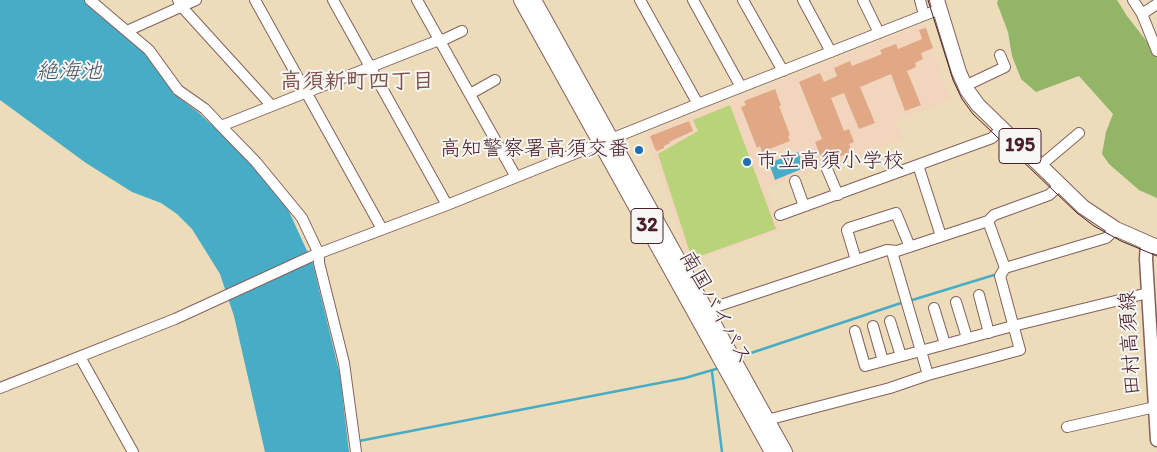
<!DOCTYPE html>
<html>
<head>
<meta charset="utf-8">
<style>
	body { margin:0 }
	canvas { display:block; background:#eddcba }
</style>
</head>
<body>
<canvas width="1157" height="452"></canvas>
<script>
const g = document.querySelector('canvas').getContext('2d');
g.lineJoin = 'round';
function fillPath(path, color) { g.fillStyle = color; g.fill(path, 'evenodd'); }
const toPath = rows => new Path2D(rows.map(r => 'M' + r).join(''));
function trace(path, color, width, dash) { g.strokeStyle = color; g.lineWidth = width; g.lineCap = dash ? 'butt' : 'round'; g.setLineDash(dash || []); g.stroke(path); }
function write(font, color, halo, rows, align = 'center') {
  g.font = font + ' Itim,"Klee One",sans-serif'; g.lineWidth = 4; g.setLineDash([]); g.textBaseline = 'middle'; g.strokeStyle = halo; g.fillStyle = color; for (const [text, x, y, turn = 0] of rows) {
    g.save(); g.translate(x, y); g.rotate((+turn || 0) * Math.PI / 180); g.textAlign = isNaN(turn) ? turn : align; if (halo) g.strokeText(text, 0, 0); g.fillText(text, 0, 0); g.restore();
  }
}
fillPath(toPath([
	[924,24,926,25,947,89,953,100,896,121,903,139,767,188,782,230,690,263,685,253,664,184,644,134]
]), '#f2d5bd');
fillPath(toPath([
	[730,105,776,229,692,259,658,154,698,131,693,120]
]), '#b8d378');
fillPath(toPath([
	[998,0,1117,0,1127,16,1148,43,1157,58,1157,198,1139,190,1109,164,1102,154,1106,132,1113,114,1079,76,1036,92,1021,79,1012,56,1008,32,997,3]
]), '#92b568');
fillPath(toPath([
	[0,0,84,0,137,45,150,60,174,94,199,113,233,144,286,205,313,264,340,375,349,452,265,452,234,316,220,274,192,229,177,214,161,203,132,192,86,163,0,100],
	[798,152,804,168,775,180,769,163]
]), '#47acc6');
trace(toPath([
	[909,301,994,275],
	[742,356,904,302],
	[712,372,722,452],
	[359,441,685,378,716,369]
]), '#47acc6', 2.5);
fillPath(toPath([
	[926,28,933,48,921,53,923,59,915,63,916,67,907,71,921,105,905,111,891,74,860,87,875,123,859,129,844,93,831,98,844,131,849,129,854,142,849,144,852,152,823,163,815,142,822,139,799,82,820,73,824,82,837,76,834,68,850,61,852,66,882,54,880,50,896,44,898,49,922,39,919,30],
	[775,89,781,105,779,106,790,135,788,136,790,141,762,152,760,146,757,148,741,107,746,105,744,101],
	[689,121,693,131,669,142,670,143,664,146,664,148,657,151,655,149,650,136]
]), '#e0a884');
const minor = toPath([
	[90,0,149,50,178,90,205,109,221,126,256,162,302,218,319,254,319,263,344,363,356,452],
	[178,0,181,6,271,105],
	[255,0,382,229],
	[333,0,447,205],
	[417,0,516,177],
	[640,0,698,104],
	[693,0,741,87],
	[743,0,783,71],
	[803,0,831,52],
	[863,0,879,33],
	[920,0,924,15],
	[1133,0,1142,14,1157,51],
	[1142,14,1157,4],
	[127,31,196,0],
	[965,86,1005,67,1000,55],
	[470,94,495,80],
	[221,126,439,40,445,39,462,31],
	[918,165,941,236],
	[1040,166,1079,133],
	[827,169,838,195],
	[795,181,804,206],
	[780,215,992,138,1001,129],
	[892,252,928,375],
	[856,260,847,230,849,228,896,213,910,247],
	[1005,268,1106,238,1116,229],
	[979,295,989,333],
	[956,302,967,338],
	[934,308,945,344],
	[706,310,887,250,897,251,988,221,994,215,1049,195,1060,185],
	[890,321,901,356],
	[873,326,883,361],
	[855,331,865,366,1013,326,1148,293],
	[80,357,133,452],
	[0,388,175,319,312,256,447,205,698,104,940,9],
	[767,420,890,388,928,375,1020,350,1000,276,1005,268,988,221],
	[1067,427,1155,407]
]);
const major = toPath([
	[1147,243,1146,259,1157,440]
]);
const highway = toPath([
	[521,0,772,452],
	[534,0,785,452],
	[937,0,959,72,967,90,978,105,1083,207,1116,229,1157,247]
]);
trace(minor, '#83615d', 12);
trace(major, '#83615d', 15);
trace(highway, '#83615d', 16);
trace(minor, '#fff', 10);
trace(major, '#fff', 12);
trace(highway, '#fff', 14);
trace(toPath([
	[928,0,953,80,962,99,973,114,1077,213,1094,226,1121,241,1157,256]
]), '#4a1f2b', 1);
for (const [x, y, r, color] of [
	[639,150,5,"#1f6fb2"],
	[747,162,5,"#1f6fb2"]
]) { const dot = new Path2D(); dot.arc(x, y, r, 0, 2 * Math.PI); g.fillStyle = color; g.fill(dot); trace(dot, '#f6f6f2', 2); }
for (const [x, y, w] of [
	[1020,146,42],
	[647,226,32]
]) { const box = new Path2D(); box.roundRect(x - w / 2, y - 17.5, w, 35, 4); g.fillStyle = '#f6f6f2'; g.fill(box); trace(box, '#4a1f2b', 1); }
write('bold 20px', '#4a1f2b', null, [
	["195",1020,146],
	["32",647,226]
]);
write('21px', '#4a1f2b', '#f6f6f2', [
	["高知警察署高須交番",629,150],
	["市立高須小学校",757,162,"left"]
], 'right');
write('21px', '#4a1f2b', '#f6f6f2', [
	["南国バイパス",715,308,61],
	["田村高須線",1131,343,-93]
]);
write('italic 22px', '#495769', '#f6f6f2', [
	["絶海池",69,72]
]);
write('bold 22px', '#7e4f4a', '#f6f6f2', [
	["高須新町四丁目",357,82]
]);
</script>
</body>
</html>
